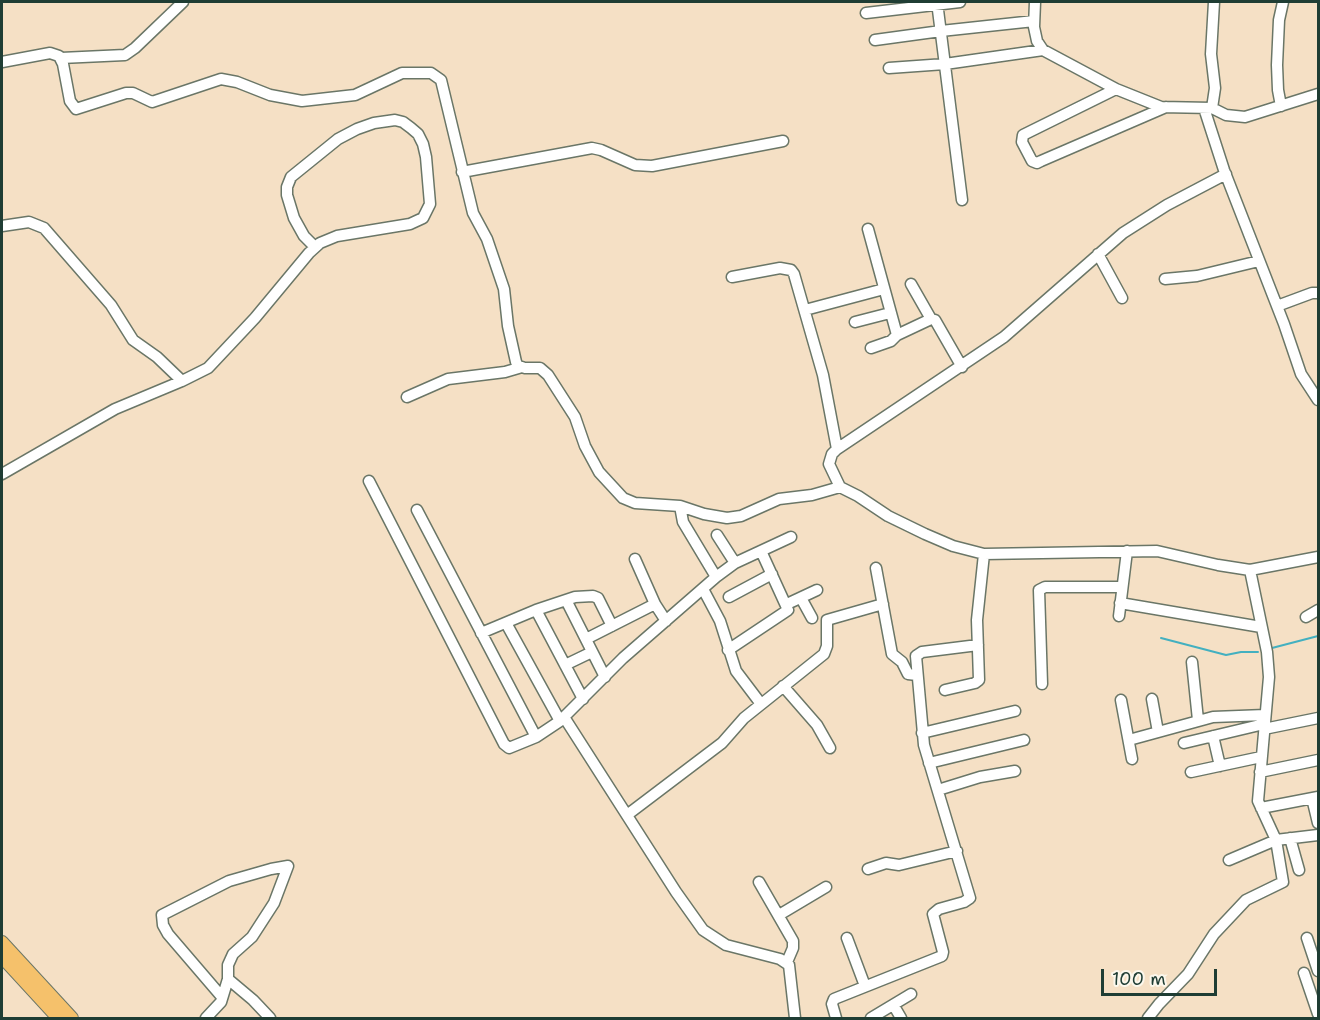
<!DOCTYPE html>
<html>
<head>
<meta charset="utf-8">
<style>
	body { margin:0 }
	#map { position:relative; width:1320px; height:1020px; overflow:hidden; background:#f5e0c5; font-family:"Shantell Sans",sans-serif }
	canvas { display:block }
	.frame { position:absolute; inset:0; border:3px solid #1f3d34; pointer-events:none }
	.scale { position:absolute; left:1101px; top:969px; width:116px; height:27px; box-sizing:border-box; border:3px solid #1f3d34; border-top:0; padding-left:8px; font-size:18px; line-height:21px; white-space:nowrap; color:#1f3d34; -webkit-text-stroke:4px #fbf7ec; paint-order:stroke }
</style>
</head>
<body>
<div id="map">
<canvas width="1320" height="1020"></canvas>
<div class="frame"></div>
<div class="scale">100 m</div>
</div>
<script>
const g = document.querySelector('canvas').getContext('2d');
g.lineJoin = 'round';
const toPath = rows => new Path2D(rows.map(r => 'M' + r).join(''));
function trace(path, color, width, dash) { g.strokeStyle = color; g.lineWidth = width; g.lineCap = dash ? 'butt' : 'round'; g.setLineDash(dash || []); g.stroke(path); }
trace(toPath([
	[1161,638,1226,655,1241,652,1258,652],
	[1272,648,1318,636]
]), '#43b0c0', 2);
const minor = toPath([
	[937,2,962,200],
	[1035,2,1034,27,1037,41,1043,50,1116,89,1161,107,1212,108,1226,115,1245,117,1318,94],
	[866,13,960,2],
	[875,40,941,31,1034,21],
	[61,58,125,55,135,48,183,2],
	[2,62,50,53,59,56,63,64,70,101,76,109,126,93,133,93,152,102,221,79,237,82,270,95,302,101,355,95,402,73,431,73,441,80,473,213,487,239,504,289,508,326,516,362,518,366,525,368,540,368,548,375,575,417,585,446,599,472,623,498,635,503,680,506,704,514,727,518,741,516,779,499,812,495,840,487,858,496,888,516,925,534,953,546,984,554,1157,551,1218,565,1250,570,1318,557],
	[889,68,945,64,1043,50],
	[1116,89,1023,135,1022,142,1032,161,1037,163,1041,161,1166,107],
	[1281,106,1278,90,1277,65,1279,20,1283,2],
	[1204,108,1224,170,1284,324,1301,374,1318,400],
	[1212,108,1215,88,1211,54,1214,2],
	[462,172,592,148,601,150,635,165,652,166,783,141],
	[2,226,29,222,44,228,111,305,133,340,157,357,182,381,208,368,255,318,309,253,320,243,337,236,410,224,423,218,430,204,426,157,423,144,418,134,411,128,403,122,395,120,374,123,357,129,338,139,291,177,287,187,287,195,294,218,304,236,315,247],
	[868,229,897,335,931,319,935,320,962,367],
	[1098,254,1122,298],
	[732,277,780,268,791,270,794,274,823,375,837,449],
	[1165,279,1197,276,1259,261],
	[911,284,931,319],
	[1277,306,1312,293,1318,293],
	[805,310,884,289],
	[855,322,890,313],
	[871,348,891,341,897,335],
	[407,397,448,379,505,372,522,367],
	[2,474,115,409,182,381],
	[369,481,504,744,509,748,536,737,560,721,623,658,716,577,683,522,680,506],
	[840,487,829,464,832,454,837,449,1004,337,1123,233,1167,205,1226,174],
	[417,510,536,737],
	[717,535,735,563],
	[635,559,655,604,666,621],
	[876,568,892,654,902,662,908,674,917,675],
	[716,577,735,563,791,537],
	[703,589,720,621,736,671,761,704],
	[729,597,772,574],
	[801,598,812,618],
	[566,600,605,677],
	[1120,603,1261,627],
	[787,604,817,590],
	[536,610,583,699],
	[1119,616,1127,551],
	[1306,617,1318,610],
	[506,623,560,721],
	[481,633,536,610,575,597,593,596,598,598,612,626],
	[586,639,655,604],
	[728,650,788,610,761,551],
	[1192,662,1198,720],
	[565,665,592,652],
	[1042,684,1039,590,1045,587,1122,587],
	[783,686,817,725,830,748],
	[945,690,975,683,979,680,977,620,984,554],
	[1152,699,1158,732],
	[1121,700,1132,759],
	[564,717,676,892,703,930,726,945,780,959,789,965,795,1018],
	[1264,729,1318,718],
	[922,733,1015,711],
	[1213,736,1220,766],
	[1129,740,1213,717,1265,715],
	[1184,743,1264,724],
	[929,763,1024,740],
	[1191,772,1261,757],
	[1260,772,1318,760],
	[938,790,980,777,1015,771],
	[1312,798,1318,823],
	[1261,808,1318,797],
	[627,815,722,743,744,718,824,654,827,646,827,620,883,604],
	[1290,838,1299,870],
	[1229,860,1276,840,1258,801,1269,677,1267,652,1250,570],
	[868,869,886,863,899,865,957,851],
	[759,882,793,941,793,948,787,962],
	[779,915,826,887],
	[847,938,865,986],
	[1307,938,1318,971],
	[1304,973,1318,1014],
	[222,997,168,934,163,925,162,915,229,881,271,869,288,866,274,903,252,937,233,954,228,965,228,979],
	[894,1006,901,1018],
	[206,1018,221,1002,228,979,253,1000,270,1018],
	[836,1018,832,1004,834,999,942,956,943,952,933,914,939,909,964,902,970,898,924,745,916,656,922,652,978,645],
	[871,1018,911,994],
	[1148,1018,1159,1004,1188,974,1214,934,1246,900,1283,882,1276,840,1318,835]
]);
const major = toPath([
	[2,942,72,1018],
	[2,957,58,1018]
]);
trace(minor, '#6a7667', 13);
trace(major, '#6a7667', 14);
trace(minor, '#fff', 10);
trace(major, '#f5c16b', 12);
</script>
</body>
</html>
